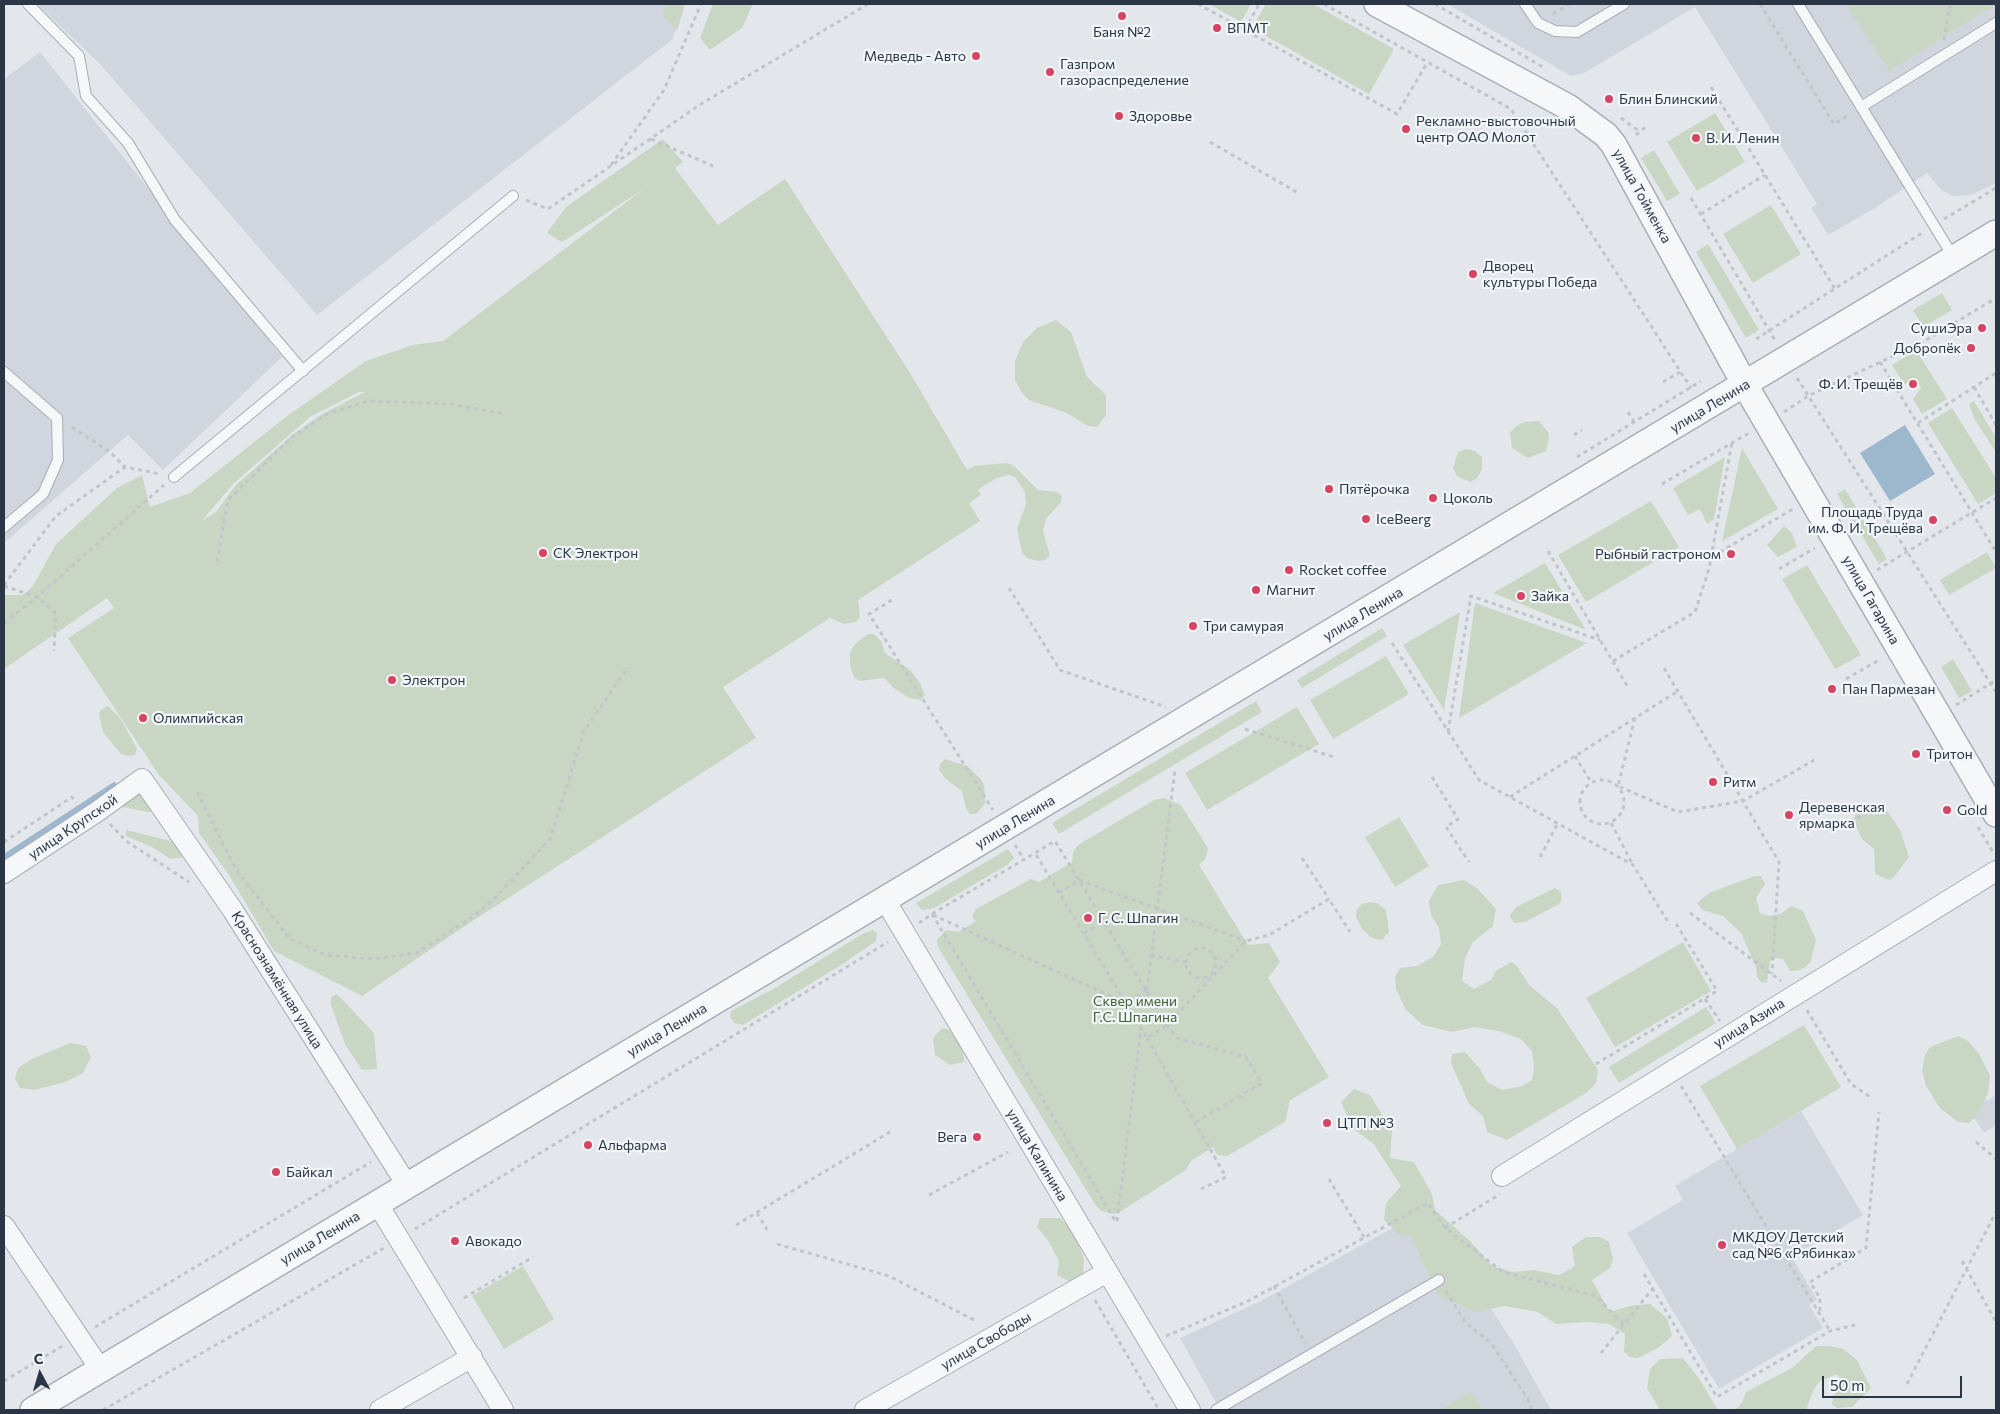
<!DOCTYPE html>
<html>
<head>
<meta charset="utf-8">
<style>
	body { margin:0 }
	#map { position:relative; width:2000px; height:1414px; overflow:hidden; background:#e3e7ec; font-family:Commissioner,sans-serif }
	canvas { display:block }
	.frame { position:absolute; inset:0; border:5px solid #2a3545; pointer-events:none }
	.north { position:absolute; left:15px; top:1349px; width:50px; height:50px; -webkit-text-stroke:4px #f3f6f9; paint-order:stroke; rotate:354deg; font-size:14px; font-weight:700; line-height:20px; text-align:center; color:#2a3545 }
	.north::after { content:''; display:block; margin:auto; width:18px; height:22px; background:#2a3545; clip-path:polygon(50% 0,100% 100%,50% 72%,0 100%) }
	.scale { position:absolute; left:1822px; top:1376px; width:140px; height:22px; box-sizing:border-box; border:2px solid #2a3545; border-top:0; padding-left:6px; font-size:15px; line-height:18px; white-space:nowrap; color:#2a3545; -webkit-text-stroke:4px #f3f6f9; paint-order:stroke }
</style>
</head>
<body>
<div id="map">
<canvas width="2000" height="1414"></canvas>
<div class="frame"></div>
<div class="north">С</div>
<div class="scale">50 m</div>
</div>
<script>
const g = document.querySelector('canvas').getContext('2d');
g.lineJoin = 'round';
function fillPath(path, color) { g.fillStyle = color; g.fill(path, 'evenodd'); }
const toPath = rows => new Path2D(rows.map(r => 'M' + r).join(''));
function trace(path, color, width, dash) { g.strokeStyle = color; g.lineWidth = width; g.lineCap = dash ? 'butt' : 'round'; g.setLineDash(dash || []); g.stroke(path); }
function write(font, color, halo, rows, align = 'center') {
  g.font = font + ' Commissioner,sans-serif'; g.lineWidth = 4.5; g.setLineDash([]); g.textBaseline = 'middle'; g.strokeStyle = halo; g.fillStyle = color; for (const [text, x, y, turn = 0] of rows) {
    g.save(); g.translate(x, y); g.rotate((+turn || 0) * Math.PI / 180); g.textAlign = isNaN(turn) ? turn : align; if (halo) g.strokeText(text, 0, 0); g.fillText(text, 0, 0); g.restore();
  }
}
fillPath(toPath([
	[37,4,680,4,673,39,317,315,101,65],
	[1447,4,1996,4,1996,183,1971,195,1953,196,1941,190,1927,173,1873,209,1828,235,1811,208,1817,204,1695,7,1584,73,1571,76],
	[40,52,282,357,163,470,128,435,4,543,4,79],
	[1960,1059,1987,1101,1996,1095,1996,1125,1984,1133,1943,1069],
	[1801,1111,1863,1215,1792,1257,1817,1300,1809,1305,1823,1328,1719,1389,1627,1233,1683,1200,1675,1186],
	[1427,1209,1514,1344,1551,1410,1220,1410,1180,1338,1261,1301]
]), '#d1d6de');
fillPath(toPath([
	[666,4,685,4,677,31,663,15],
	[713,4,753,4,742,28,710,50,700,38],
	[1209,4,1251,4,1241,22],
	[1266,4,1313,4,1394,49,1369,94,1252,28],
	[1846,4,1996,4,1889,71],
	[1715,113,1745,162,1697,191,1667,142],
	[663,139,683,162,675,168,718,225,785,179,910,373,967,470,974,466,1007,463,1014,466,1038,490,1057,492,1062,496,1061,502,1046,519,1043,530,1050,556,1045,560,1039,561,1027,558,1022,553,1017,528,1026,505,1025,492,1015,477,1009,475,997,478,980,488,978,490,981,495,969,503,980,521,858,600,860,616,856,622,844,624,830,618,723,687,756,738,468,924,362,996,274,951,229,875,199,833,198,816,159,775,68,638,114,608,107,598,4,669,4,595,23,595,33,586,56,544,117,488,142,475,150,507,190,493,287,416,366,361,413,345,443,341,645,188,562,242,547,233,566,207],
	[359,392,365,392,322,414,292,435,235,486,216,512,202,521,233,484,310,417],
	[1654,150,1680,194,1667,201,1641,158],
	[1771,205,1801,254,1753,283,1723,234],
	[1708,244,1759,330,1746,338,1696,252],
	[1942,293,1952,310,1923,327,1913,310],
	[1056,320,1071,332,1087,377,1106,395,1106,415,1097,427,1088,426,1067,413,1029,400,1022,393,1015,380,1015,361,1023,342,1037,328],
	[1916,350,1947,399,1922,414,1913,399,1921,388,1917,381,1904,384,1892,365],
	[1974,401,1996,438,1996,452,1975,420,1969,404],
	[1952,408,1996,478,1996,493,1978,504,1928,423],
	[1539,421,1548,432,1549,439,1546,451,1528,458,1512,448,1510,433,1515,427,1524,422],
	[1742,448,1778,509,1722,541],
	[1466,449,1475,451,1482,457,1482,469,1477,478,1470,482,1457,476,1453,468,1458,452],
	[1725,457,1714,519,1707,524,1700,509,1688,515,1673,488],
	[1845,489,1887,559,1879,564,1837,494],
	[1651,501,1679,547,1586,602,1558,555],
	[1784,526,1792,533,1797,547,1778,557,1767,545],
	[1987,552,1996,568,1949,595,1940,580],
	[1545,563,1586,630,1493,593],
	[1807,565,1861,655,1835,669,1782,579],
	[1475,603,1587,643,1459,718],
	[1460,612,1444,710,1403,645],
	[1382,628,1387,636,1302,688,1297,680],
	[868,634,874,634,881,641,885,653,910,670,920,683,925,695,921,700,909,698,896,690,884,678,859,681,854,677,850,665,850,653,855,644],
	[1386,656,1409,694,1333,739,1310,700],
	[1953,659,1972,691,1959,698,1941,667],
	[1256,701,1262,712,1059,834,1052,823],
	[108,706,121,719,137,749,135,755,128,756,121,754,103,732,99,714,101,710],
	[1297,707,1319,744,1207,810,1185,773],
	[945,759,967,766,981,779,984,785,985,804,976,814,970,814,966,809,962,791,947,780,939,770,940,764],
	[143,793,158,811,147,812,123,807,120,804,135,794],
	[1164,798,1181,805,1208,848,1206,858,1199,865,1248,945,1269,943,1280,962,1268,978,1329,1077,1290,1100,1285,1122,1227,1156,1217,1155,1213,1147,1191,1161,1186,1170,1118,1213,1112,1214,1102,1211,1096,1206,938,947,937,940,946,930,958,932,976,921,972,917,976,909,1031,879,1039,882,1072,862,1073,852,1078,845,1154,800],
	[1872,807,1882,808,1888,812,1900,830,1909,857,1894,877,1889,880,1875,874,1874,849,1862,839,1853,820,1856,813,1861,809],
	[1399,817,1429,866,1395,887,1365,837],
	[126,830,175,842,185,857,170,859,154,848,126,836],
	[1008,849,1014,858,1007,865,934,908,922,910,916,903],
	[1755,876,1761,876,1765,884,1756,898,1760,913,1769,916,1780,914,1792,906,1803,911,1816,940,1810,963,1801,970,1790,971,1783,959,1775,958,1770,961,1767,983,1761,982,1757,977,1756,967,1741,933,1723,916,1702,910,1697,903,1709,893],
	[1464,880,1477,888,1496,909,1493,926,1473,942,1465,958,1462,981,1474,989,1491,980,1496,971,1511,962,1517,966,1529,985,1557,1008,1598,1070,1596,1083,1586,1093,1507,1140,1487,1132,1483,1116,1469,1104,1451,1063,1452,1054,1465,1052,1480,1069,1487,1082,1502,1090,1522,1086,1532,1080,1534,1068,1532,1051,1521,1039,1499,1031,1475,1027,1452,1032,1423,1025,1406,1010,1396,989,1395,977,1400,968,1417,966,1433,957,1441,944,1439,928,1431,915,1429,901,1438,885],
	[1555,888,1561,892,1562,900,1559,904,1525,922,1515,923,1512,920,1510,915,1516,907],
	[1369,902,1377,903,1386,910,1389,932,1382,940,1372,938,1362,929,1356,917,1357,909,1362,904],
	[873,930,877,933,876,941,841,965,743,1025,734,1023,730,1017,731,1011,775,988,864,933],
	[1683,942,1711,991,1615,1047,1586,998],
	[337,994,374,1033,377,1069,362,1070,345,1044,331,1005,331,997],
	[1706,1007,1716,1023,1619,1083,1609,1067],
	[1804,1025,1841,1087,1737,1149,1700,1086],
	[942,1028,956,1032,963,1044,964,1062,950,1065,935,1055,933,1038],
	[1958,1036,1968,1041,1979,1054,1990,1075,1988,1093,1977,1116,1969,1123,1958,1122,1940,1108,1926,1086,1922,1070,1925,1055,1930,1047],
	[70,1043,86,1046,91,1057,83,1073,65,1082,34,1090,20,1088,15,1079,18,1068,32,1059],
	[1354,1089,1370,1095,1392,1131,1390,1158,1414,1162,1432,1194,1435,1210,1470,1241,1492,1266,1513,1272,1534,1270,1559,1275,1575,1266,1572,1247,1586,1237,1600,1237,1609,1242,1613,1259,1610,1268,1592,1280,1610,1312,1629,1306,1650,1304,1667,1318,1672,1336,1658,1348,1638,1358,1630,1357,1624,1352,1625,1334,1609,1324,1587,1322,1556,1324,1538,1312,1505,1306,1475,1312,1438,1295,1411,1236,1400,1235,1384,1220,1386,1203,1401,1186,1373,1143,1353,1129,1341,1102],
	[1040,1218,1060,1218,1073,1231,1084,1259,1083,1278,1073,1283,1057,1275,1059,1261,1049,1242,1037,1227],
	[523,1266,554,1319,504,1349,472,1296],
	[1816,1346,1829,1346,1843,1349,1857,1360,1871,1388,1852,1407,1837,1408,1832,1405,1833,1397,1844,1381,1836,1374,1819,1382,1814,1389,1806,1410,1734,1410,1742,1403,1746,1392,1792,1368],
	[1683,1358,1700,1380,1718,1410,1660,1410,1647,1388,1650,1369,1660,1359],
	[1471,1392,1483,1410,1440,1410]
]), '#c9d6c3');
fillPath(toPath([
	[1905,425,1935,474,1890,501,1860,453]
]), '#9db7cd');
trace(toPath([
	[4,857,114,785]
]), '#9db7cd', 5.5);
const service = toPath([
	[28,4,79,56,86,96,128,143,175,220,303,371],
	[1525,4,1538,23,1555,31,1577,32,1624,4],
	[1798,4,1954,258],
	[1861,107,1996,23],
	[4,372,57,418,58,460,43,494,4,527],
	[174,477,513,196],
	[1216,1410,1439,1280]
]);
const minor = toPath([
	[4,873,98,811,142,779,232,909,407,1185],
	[885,900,1190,1410],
	[1502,1176,1996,871],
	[377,1203,503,1410],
	[4,1226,101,1370],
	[380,1410,472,1357],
	[865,1410,1107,1272]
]);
const tertiary = toPath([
	[1377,4,1568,107,1606,135,1614,145,1745,385,1996,814],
	[33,1410,1996,233]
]);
trace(service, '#a8aeb7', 12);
trace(minor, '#a8aeb7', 22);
trace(tertiary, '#a8aeb7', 28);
trace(toPath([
	[1198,4,1397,114,1427,63],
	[1324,4,1511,109,1691,388],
	[1435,4,1543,67],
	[1760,4,1834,124,1850,114],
	[1553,14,1569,4],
	[1245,30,1259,4],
	[1944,40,1950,4],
	[1711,87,1835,289],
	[1621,118,1639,131],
	[1636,135,1648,125],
	[651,139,713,166],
	[1210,142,1298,193],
	[611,165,664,90,701,4],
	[1691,198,1776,342],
	[526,200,548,209,701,104,868,4],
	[1701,214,1765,175],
	[1944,219,1996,188],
	[1756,339,1922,233],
	[1880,362,1996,552],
	[1797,378,1996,692],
	[1663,382,1680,372],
	[1974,387,1996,425],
	[1628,412,1634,422],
	[1784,412,1808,396,1923,342,1996,298],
	[1918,423,1996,373],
	[72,427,111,453,125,467,161,474],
	[1574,435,1582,430],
	[1577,457,1701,381],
	[1662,484,1749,433],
	[1548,551,1629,689],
	[1713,556,1793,509],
	[217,562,228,500,292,437,329,413,369,401,451,404,505,414],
	[1779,569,1815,548],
	[1877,570,1996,498],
	[4,585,56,516,125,467],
	[4,586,37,597,56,614,54,651],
	[1009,588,1060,670,1166,707],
	[892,600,869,614,993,810],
	[4,623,37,597,164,485],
	[1392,643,1479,780,1633,865,1670,925],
	[1613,661,1695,612,1709,569,1732,442],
	[1664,668,1779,862,1772,974],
	[1846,679,1881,659],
	[1956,705,1996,680],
	[1635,718,1618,786,1678,812,1743,801,1814,760],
	[1245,729,1334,757],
	[1448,732,1471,596,1600,640],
	[1575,756,1591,782],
	[1432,777,1458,819,1446,827,1469,862],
	'1580 802a22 22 0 1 1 44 0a22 22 0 1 1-44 0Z',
	[197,792,237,871,290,939,326,955,373,959,417,953,474,916,494,899,550,839,584,731,628,667],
	[1510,797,1678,691],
	[1611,823,1633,865],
	[110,824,126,841,189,882],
	[1843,825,1881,806],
	[1978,827,1993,852],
	[4,842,72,797,76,803],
	[1015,845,1024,860],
	[1540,857,1558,823],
	[1302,858,1329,899],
	[1059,893,1079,880,1246,941],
	[1690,913,1781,981],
	[932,914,1116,1222],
	[933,915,1126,1003,1147,990],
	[919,923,932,914,1035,853,1055,841,1167,1025,1147,1038,1035,853],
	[1084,933,1104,921],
	'1186 963a15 15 0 1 1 30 0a15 15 0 1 1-30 0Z',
	[1151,955,1186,962],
	[1147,990,1175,770],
	[1705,999,1720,1021],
	[1807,1010,1851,1084,1870,1097],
	[1147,1038,1226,1177,1201,1189],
	[1596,1064,1717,991,1675,922],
	[1681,1086,1830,1331],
	[1196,1122,1262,1083,1246,1057,1177,1038,1167,1025,1246,941,1269,935,1329,899,1350,932],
	[1976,1142,1996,1159],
	[1329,1179,1364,1237],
	[929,1195,1008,1152],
	[757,1213,768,1231],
	[1117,1221,1141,1029],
	[736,1225,890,1132],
	[1445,1228,1500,1194],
	[415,1229,888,942],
	[777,1244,889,1276,976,1321],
	[1962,1261,1996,1322],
	[1644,1274,1717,1397,1830,1331,1855,1325],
	[1274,1286,1305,1343],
	[1446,1291,1465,1322,1491,1343,1531,1404,1531,1410],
	[464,1298,533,1257],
	[1095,1300,1159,1410],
	[1820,1311,1820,1298,1810,1282,1866,1248,1879,1112],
	[95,1327,371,1162],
	[1166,1336,1248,1301,1428,1203,1445,1228,1503,1272,1596,1296,1624,1325],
	[1601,1353,1653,1288],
	[4,1381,64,1345],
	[1907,1384,1996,1212],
	[103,1410,384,1248]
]), '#c1c5ca', 3, [4, 4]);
trace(service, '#f6f7f9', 10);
trace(minor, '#f6f7f9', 20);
trace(tertiary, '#f6f7f9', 25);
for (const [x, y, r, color] of [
	[1122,16,5,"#d54463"],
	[1217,28,5,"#d54463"],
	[976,56,5,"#d54463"],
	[1050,72,5,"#d54463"],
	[1609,99,5,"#d54463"],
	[1119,116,5,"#d54463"],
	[1406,129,5,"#d54463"],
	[1696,138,5,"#d54463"],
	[1473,274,5,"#d54463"],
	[1982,328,5,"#d54463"],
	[1971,348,5,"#d54463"],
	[1913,384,5,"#d54463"],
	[1329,489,5,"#d54463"],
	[1433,498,5,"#d54463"],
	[1366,519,5,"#d54463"],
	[1933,520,5,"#d54463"],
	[543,553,5,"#d54463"],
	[1731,554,5,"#d54463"],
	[1289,570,5,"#d54463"],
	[1256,590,5,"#d54463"],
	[1521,596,5,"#d54463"],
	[1193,626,5,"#d54463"],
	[392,680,5,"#d54463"],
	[1832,689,5,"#d54463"],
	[143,718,5,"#d54463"],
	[1916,754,5,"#d54463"],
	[1713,782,5,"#d54463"],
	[1947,810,5,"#d54463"],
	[1789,815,5,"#d54463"],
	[1088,918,5,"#d54463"],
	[1327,1123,5,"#d54463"],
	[977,1137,5,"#d54463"],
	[588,1145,5,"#d54463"],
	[276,1172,5,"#d54463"],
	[455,1241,5,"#d54463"],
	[1722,1245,5,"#d54463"]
]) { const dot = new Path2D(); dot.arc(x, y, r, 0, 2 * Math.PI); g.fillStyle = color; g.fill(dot); trace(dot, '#f3f6f9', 2); }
write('14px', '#2a3545', '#f3f6f9', [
	["ВПМТ",1227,28],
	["Баня №2",1122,32,"center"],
	["Медведь - Авто",966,56,"right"],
	["Газпром",1060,64],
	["газораспределение",1060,80],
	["Блин Блинский",1619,99],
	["Здоровье",1129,116],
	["Рекламно-выстовочный",1416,121],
	["центр ОАО Молот",1416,137],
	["В. И. Ленин",1706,138],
	["Дворец",1483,266],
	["культуры Победа",1483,282],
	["СушиЭра",1972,328,"right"],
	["Добропёк",1961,348,"right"],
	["Ф. И. Трещёв",1903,384,"right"],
	["Пятёрочка",1339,489],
	["Цоколь",1443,498],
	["Площадь Труда",1923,512,"right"],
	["им. Ф. И. Трещёва",1923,528,"right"],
	["IceBeerg",1376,519],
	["СК Электрон",553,553],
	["Рыбный гастроном",1721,554,"right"],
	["Rocket coffee",1299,570],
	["Магнит",1266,590],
	["Зайка",1531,596],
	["Три самурая",1203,626],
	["Электрон",402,680],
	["Пан Пармезан",1842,689],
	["Олимпийская",153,718],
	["Тритон",1926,754],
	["Ритм",1723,782],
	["Деревенская",1799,807],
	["ярмарка",1799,823],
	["Gold",1957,810],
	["Г. С. Шпагин",1098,918],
	["ЦТП №3",1337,1123],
	["Вега",967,1137,"right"],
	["Альфарма",598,1145],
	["Байкал",286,1172],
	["МКДОУ Детский",1732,1237],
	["сад №6 «Рябинка»",1732,1253],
	["Авокадо",465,1241]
], 'left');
write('14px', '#2a3545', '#f3f6f9', [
	["улица Тойменка",1642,196,61],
	["улица Ленина",1710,406,-31],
	["улица Гагарина",1871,600,60],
	["улица Ленина",1363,614,-31],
	["улица Ленина",1015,822,-31],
	["улица Крупской",73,827,-34],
	["Краснознамённая улица",277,980,58],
	["улица Азина",1749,1023,-32],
	["улица Ленина",667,1030,-31],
	["улица Калинина",1037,1155,59],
	["улица Ленина",320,1238,-31],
	["улица Свободы",986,1341,-30]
]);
write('14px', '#416136', '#f3f6f9', [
	["Сквер имени",1135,1001],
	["Г.С. Шпагина",1135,1017]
]);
</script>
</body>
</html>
